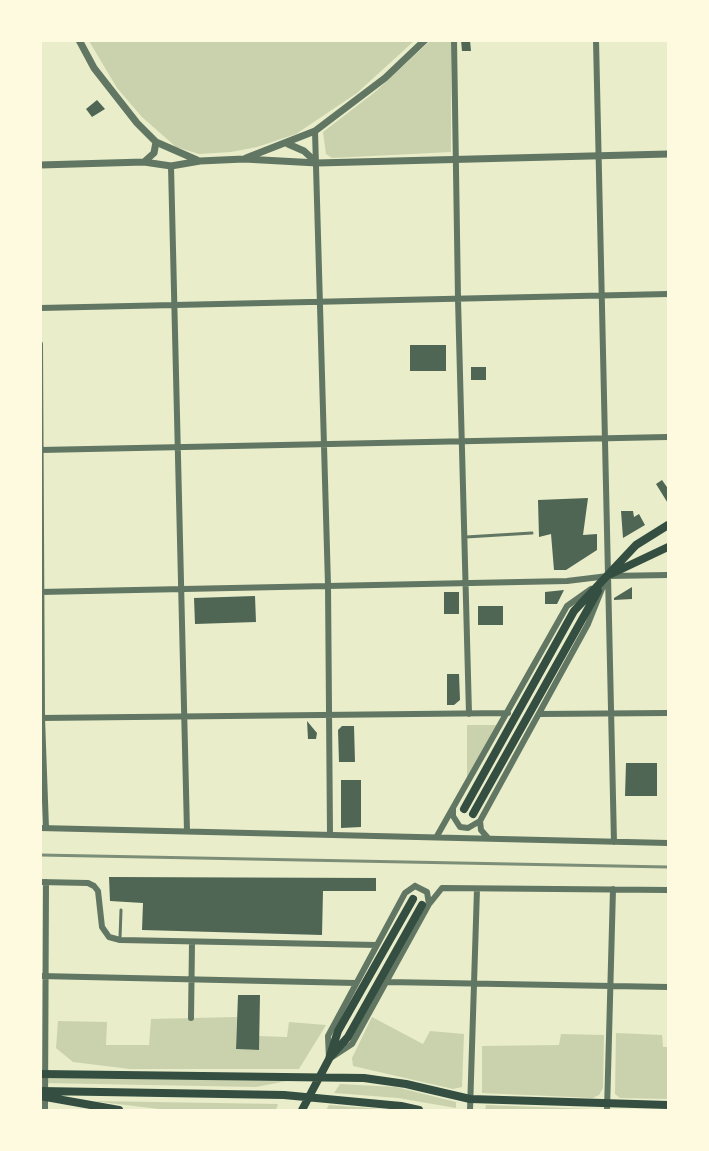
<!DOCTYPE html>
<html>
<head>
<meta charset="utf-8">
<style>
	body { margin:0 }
	#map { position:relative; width:709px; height:1151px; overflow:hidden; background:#e9edc9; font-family:"DM Sans",sans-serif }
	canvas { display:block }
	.frame { position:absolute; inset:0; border:42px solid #fefae0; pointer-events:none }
</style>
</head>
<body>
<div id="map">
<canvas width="709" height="1151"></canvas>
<div class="frame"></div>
</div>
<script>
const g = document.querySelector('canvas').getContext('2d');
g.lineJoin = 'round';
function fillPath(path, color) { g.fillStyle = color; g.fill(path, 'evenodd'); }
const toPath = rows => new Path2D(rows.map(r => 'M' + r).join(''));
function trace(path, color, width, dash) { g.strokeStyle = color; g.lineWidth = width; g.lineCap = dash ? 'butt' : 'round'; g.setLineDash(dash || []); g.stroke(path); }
fillPath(toPath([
	[89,41,414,41,357,93,296,134,257,147,231,152,199,154,176,147,142,117,117,88],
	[430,41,451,41,451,152,332,158,326,154,323,132,375,92],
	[467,725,497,725,467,781],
	[237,1017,236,1049,258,1050,259,1036,287,1037,289,1022,326,1025,299,1069,130,1069,73,1062,56,1048,58,1021,107,1022,106,1045,149,1045,151,1019],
	[372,1017,423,1044,430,1031,464,1034,462,1087,453,1089,353,1066,352,1058],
	[616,1033,662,1035,663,1047,668,1047,668,1099,620,1098,615,1094],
	[561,1034,604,1035,603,1088,599,1095,593,1098,482,1093,482,1046,559,1045],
	[41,1078,287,1081,256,1087,41,1083],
	[340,1084,396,1087,456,1102,456,1108,398,1098,334,1093],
	[92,1101,278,1104,276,1110,214,1110,159,1109],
	[329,1105,396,1110,399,1110,326,1110],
	[486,1105,590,1109,590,1110,485,1110]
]), '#cad2ad');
fillPath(toPath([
	[461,40,470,40,471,51,462,51],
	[97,100,105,109,92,117,86,109],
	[410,345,446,345,446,371,410,371],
	[471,367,486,367,486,380,471,380],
	[662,480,669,490,669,505,656,484],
	[588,498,583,535,597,534,597,550,566,570,554,570,551,534,539,537,538,500],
	[621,511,633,511,634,517,639,514,645,525,623,538],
	[632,587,632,599,614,600,614,598],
	[564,590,557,604,545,604,545,592],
	[444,592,459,592,459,614,444,614],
	[255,596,256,622,195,624,194,598],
	[478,606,503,606,503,625,478,625],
	[447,674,459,674,460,700,454,705,447,705],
	[307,721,317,733,316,739,308,739],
	[342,726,354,726,355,762,339,762,338,730],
	[626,763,657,763,657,796,625,796],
	[341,780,361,780,361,827,341,828],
	[109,877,376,878,376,891,323,891,322,935,142,930,143,903,110,901],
	[238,995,260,995,259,1050,236,1049]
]), '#4f6655');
trace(toPath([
	[466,537,532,533],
	[120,938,121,910]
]), '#617663', 3);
trace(toPath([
	[454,40,458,299,469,714],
	[596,40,614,842],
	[315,131,328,585,330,835],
	[171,166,187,831],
	[40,308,668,294],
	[40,344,42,718,46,828],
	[40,450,668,437],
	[40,592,567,581,608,576,668,575],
	[539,714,668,713],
	[40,718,508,713],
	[453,809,453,816,460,827,468,828,480,821,588,624,606,579],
	[480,821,481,830,488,838],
	[40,828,668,843],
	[437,836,567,606,591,589],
	[40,882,88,883,94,886,98,891,102,927,109,937,120,940,377,945],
	[415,886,427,892,429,904,352,1044,329,1059,328,1036,405,893,415,886],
	[430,903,442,888,668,890],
	[40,976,356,983],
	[387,982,668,987],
	[191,1018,192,943],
	[45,1110,46,882],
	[470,1110,477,889],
	[607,1110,613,889]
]), '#617663', 6);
trace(toPath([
	[79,40,94,68,137,123,156,142,197,160],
	[288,144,304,151,317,163],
	[246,158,315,131,385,78,425,40],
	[144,162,154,153,156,142],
	[40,165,144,162,171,166,200,161,244,159,317,163,668,154]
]), '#617663', 7);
trace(toPath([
	[611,574,668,547],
	[464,809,574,611,636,545,668,525],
	[473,814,598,591],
	[331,1056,348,1037,422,905],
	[40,1074,364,1078,406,1084,470,1099,668,1105],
	[40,1091,284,1095,401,1106,419,1110],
	[40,1096,119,1110],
	[302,1110,329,1059,338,1031,413,899]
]), '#344e41', 8);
trace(toPath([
	[40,855,668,867]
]), '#7c8e77', 3);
</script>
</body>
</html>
